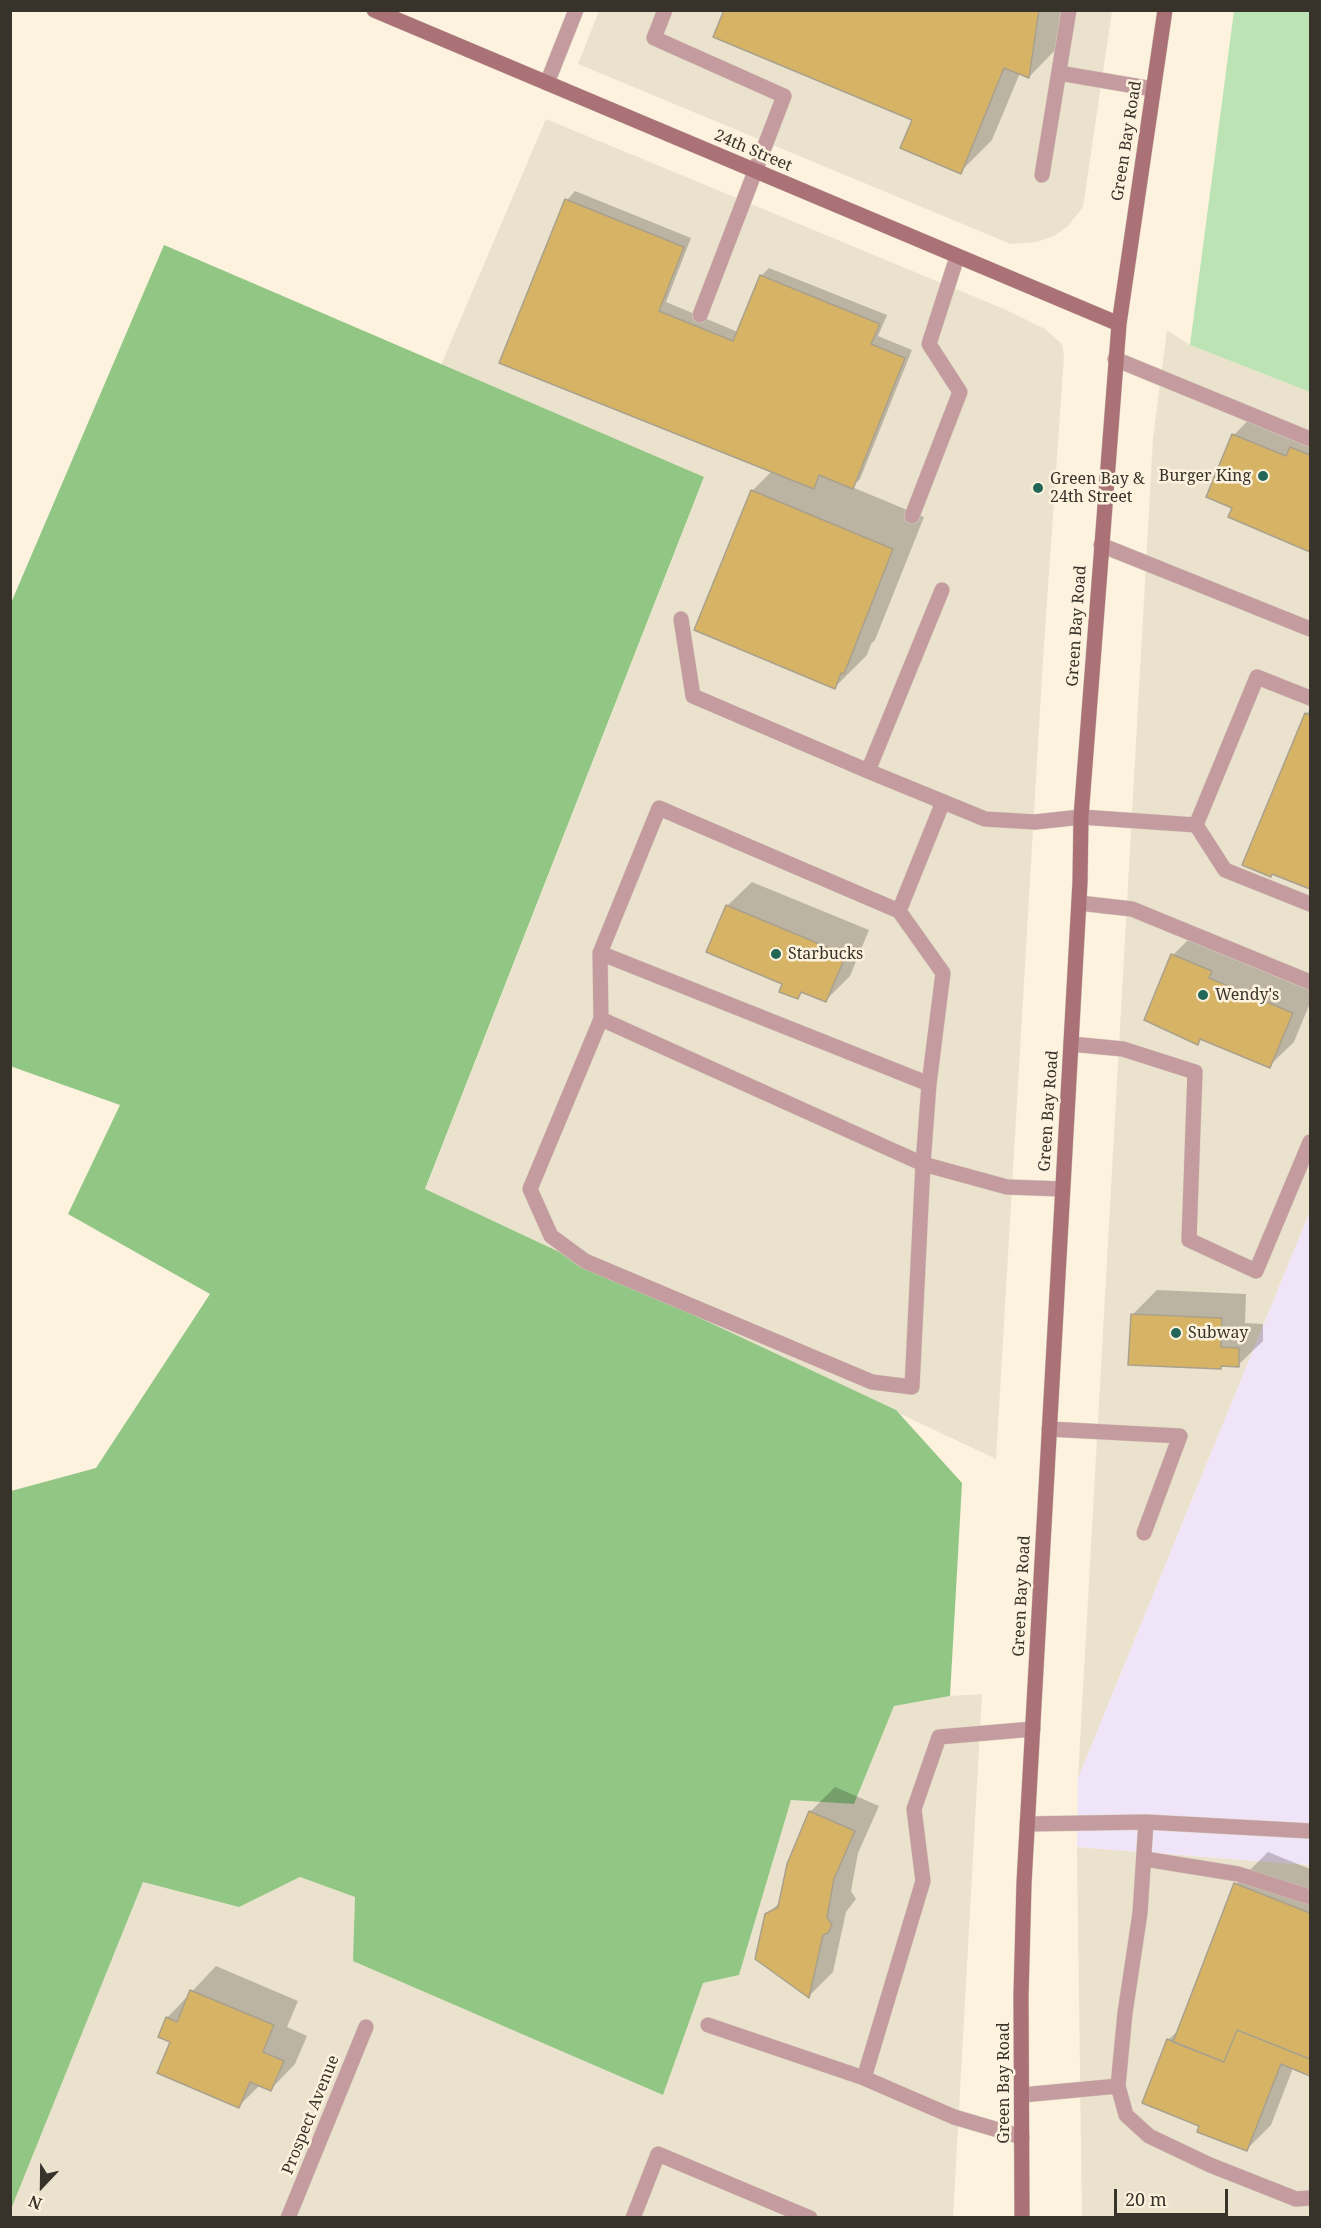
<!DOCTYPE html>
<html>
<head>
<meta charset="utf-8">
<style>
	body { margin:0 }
	#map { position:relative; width:1321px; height:2228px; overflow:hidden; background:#fcf2de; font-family:"Noto Serif",serif }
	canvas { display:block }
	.frame { position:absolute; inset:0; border:12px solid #37332b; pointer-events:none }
	.north { position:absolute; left:12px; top:2156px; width:60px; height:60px; -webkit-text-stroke:4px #fcf2de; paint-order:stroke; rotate:202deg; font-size:16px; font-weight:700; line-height:24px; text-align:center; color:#37332b }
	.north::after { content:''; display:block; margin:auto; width:21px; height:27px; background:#37332b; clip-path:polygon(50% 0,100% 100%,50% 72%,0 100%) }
	.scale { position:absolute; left:1114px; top:2189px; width:114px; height:27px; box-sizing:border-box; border:3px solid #37332b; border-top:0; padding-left:8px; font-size:18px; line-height:21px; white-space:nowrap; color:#37332b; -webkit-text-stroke:4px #fcf2de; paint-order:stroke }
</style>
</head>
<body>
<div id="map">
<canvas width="1321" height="2228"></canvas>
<div class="frame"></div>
<div class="north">N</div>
<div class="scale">20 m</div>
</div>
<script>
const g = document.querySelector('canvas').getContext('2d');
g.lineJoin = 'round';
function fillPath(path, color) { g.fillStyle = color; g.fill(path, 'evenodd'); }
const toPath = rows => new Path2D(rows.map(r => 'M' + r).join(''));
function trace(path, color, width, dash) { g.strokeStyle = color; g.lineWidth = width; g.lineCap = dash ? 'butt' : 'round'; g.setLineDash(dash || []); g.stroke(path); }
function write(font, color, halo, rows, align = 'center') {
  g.font = font + ' "Noto Serif",serif'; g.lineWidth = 5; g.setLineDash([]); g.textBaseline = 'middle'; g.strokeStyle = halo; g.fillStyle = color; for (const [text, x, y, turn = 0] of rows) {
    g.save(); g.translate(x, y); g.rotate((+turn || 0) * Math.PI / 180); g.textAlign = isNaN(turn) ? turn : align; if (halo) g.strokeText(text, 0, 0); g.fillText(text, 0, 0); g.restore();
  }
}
fillPath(toPath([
	[599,11,1112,11,1083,207,1068,226,1054,236,1036,242,1011,244,578,64],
	[546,119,1004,309,1045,329,1062,344,1064,356,1043,659,996,1459,425,1190,704,478,441,365],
	[1167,330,1190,345,1310,392,1310,1211,1078,1778,1153,439],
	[982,1694,953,2217,11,2218,10,2209,143,1882,239,1907,300,1877,355,1897,354,1961,663,2095,703,1983,739,1975,791,1800,854,1804,894,1706,950,1696],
	[1077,1847,1310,1865,1310,2217,1082,2217]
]), '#eae2cc');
fillPath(toPath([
	[1310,1211,1310,1865,1077,1847,1078,1778]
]), '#f0e4f8');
fillPath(toPath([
	[1234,11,1310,11,1310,392,1190,345]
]), '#bce3b3');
fillPath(toPath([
	[164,245,704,477,425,1189,896,1410,962,1483,950,1696,894,1706,854,1804,791,1800,739,1975,703,1983,663,2095,353,1961,355,1897,300,1877,239,1907,143,1882,11,2209,11,1491,96,1468,210,1294,68,1214,120,1105,10,1066,11,603]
]), '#91c685');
fillPath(toPath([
	[726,10,1066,10,1060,45,1029,77,1020,73,992,140,960,172,914,120],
	[575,191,691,238,666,302,738,332,761,276,769,268,887,315,878,336,912,350,860,479,852,487,924,517,875,640,871,644,867,655,835,687,752,491,772,471,501,362,567,200],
	[1258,410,1308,431,1310,428,1310,550,1230,516,1234,507,1234,435],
	[1310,710,1310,888,1274,872,1271,875,1244,864,1307,713],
	[752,882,869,930,850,976,826,1000,803,991,797,997,784,983,727,906],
	[1197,931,1310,985,1310,1003,1294,1042,1269,1066,1202,1038,1197,1043,1173,955],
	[1157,1290,1246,1294,1245,1323,1263,1324,1263,1341,1238,1365,1223,1364,1220,1367,1132,1315],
	[835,1787,879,1806,858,1853,851,1891,856,1899,846,1912,833,1972,809,1996,767,1915,781,1901,810,1812],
	[1268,1852,1310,1869,1310,2074,1293,2068,1271,2125,1246,2150,1201,2125,1168,2040,1180,2029,1236,1884],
	[216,1966,298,2001,287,2027,307,2036,295,2064,271,2089,260,2085,239,2106,172,2042,167,2018]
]), '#0003');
const building = toPath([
	[724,10,1039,10,1029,78,1004,68,961,174,900,148,912,120,713,37,724,10],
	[565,199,684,247,659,311,733,341,760,275,880,324,871,344,905,358,853,489,819,475,814,489,499,363,565,199],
	[1232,434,1286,456,1290,447,1310,455,1310,552,1228,517,1232,508,1206,497,1232,434],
	[751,490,893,549,844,674,841,673,835,689,694,630,751,490],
	[1305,713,1310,715,1310,889,1272,874,1271,877,1242,865,1305,713],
	[726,905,846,955,826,1002,801,992,798,999,779,992,782,984,706,952,726,905],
	[1171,954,1212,971,1209,978,1293,1013,1270,1068,1200,1039,1198,1045,1144,1020,1171,954],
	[1131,1314,1222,1318,1221,1347,1239,1348,1239,1367,1221,1366,1221,1369,1128,1365,1131,1314],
	[809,1811,855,1831,834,1879,827,1917,832,1925,828,1933,823,1935,809,1998,755,1959,765,1914,778,1907,787,1864,809,1811],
	[1234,1883,1310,1913,1310,2059,1237,2030,1224,2062,1173,2042,1234,1883],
	[190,1990,274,2025,263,2052,284,2061,271,2091,250,2082,239,2108,157,2073,170,2042,158,2037,166,2017,177,2022,190,1990],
	[1237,2030,1310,2059,1310,2076,1281,2064,1247,2151,1197,2132,1199,2126,1142,2103,1167,2039,1224,2062,1237,2030]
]);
fillPath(building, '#d7b365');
trace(building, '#aaa18d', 1.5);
const lane = toPath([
	[665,10,654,38,784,96,700,315],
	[1059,73,1153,89],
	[547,83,576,10],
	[1042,175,1069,10],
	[1115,359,1310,439],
	[912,516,960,392,929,344,957,257],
	[1101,545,1310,629],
	[681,619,693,696,868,771,985,819,1035,822,1081,817,1196,825],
	[868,771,942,590],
	[1196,825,1257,677,1310,698],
	[1196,825,1225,870,1310,904],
	[1079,903,1132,909,1310,982],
	[899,911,943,802],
	[600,953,929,1084],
	[601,1019,600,953,659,808,899,911,943,973,929,1084,923,1164,912,1387,872,1382,585,1261,551,1236,530,1189,601,1019,923,1164,1007,1187,1062,1189],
	[1071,1044,1123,1049,1195,1072,1189,1240,1256,1271,1310,1142],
	[1049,1429,1180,1436,1144,1533],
	[1146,1822,1140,1913,1125,2013,1118,2086,1126,2115,1149,2136,1210,2165,1296,2199,1310,2198],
	[1027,1824,1146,1822,1310,1831],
	[1145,1859,1238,1874,1310,1897],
	[708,2025,864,2078,954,2117,1022,2137],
	[864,2078,923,1881,914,1809,939,1737,1033,1729],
	[1022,2095,1118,2086],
	[633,2218,658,2154,810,2218]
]);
const street = toPath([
	[288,2218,366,2027]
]);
const secondary = toPath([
	[374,10,1119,324],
	[1022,2218,1021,1996,1024,1883,1080,882,1081,817,1119,324,1165,10]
]);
trace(lane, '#d9d0be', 16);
trace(street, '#d9d0be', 16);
trace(secondary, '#d9d0be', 16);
trace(lane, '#c49c9f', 15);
trace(street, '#c49c9f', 15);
trace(secondary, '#aa7277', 15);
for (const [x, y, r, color] of [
	[1263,476,6,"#236657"],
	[1038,488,6,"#236657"],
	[776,954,6,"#236657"],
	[1203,995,6,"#236657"],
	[1176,1333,6,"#236657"]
]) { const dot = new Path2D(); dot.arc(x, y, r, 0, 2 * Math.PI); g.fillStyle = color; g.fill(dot); trace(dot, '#fcf2de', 2); }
write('16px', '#37332b', '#fcf2de', [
	["Green Bay Road",1127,141,-81],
	["24th Street",753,151,23],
	["Green Bay Road",1077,626,-86],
	["Green Bay Road",1049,1111,-86],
	["Green Bay Road",1022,1596,-87],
	["Green Bay Road",1004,2083,-90],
	["Prospect Avenue",311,2115,-68]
]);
write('16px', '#37332b', '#fcf2de', [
	["Burger King",1251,476,"right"],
	["Green Bay &",1050,479],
	["24th Street",1050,497],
	["Starbucks",788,954],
	["Wendy's",1215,995],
	["Subway",1188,1333]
], 'left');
</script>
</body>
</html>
